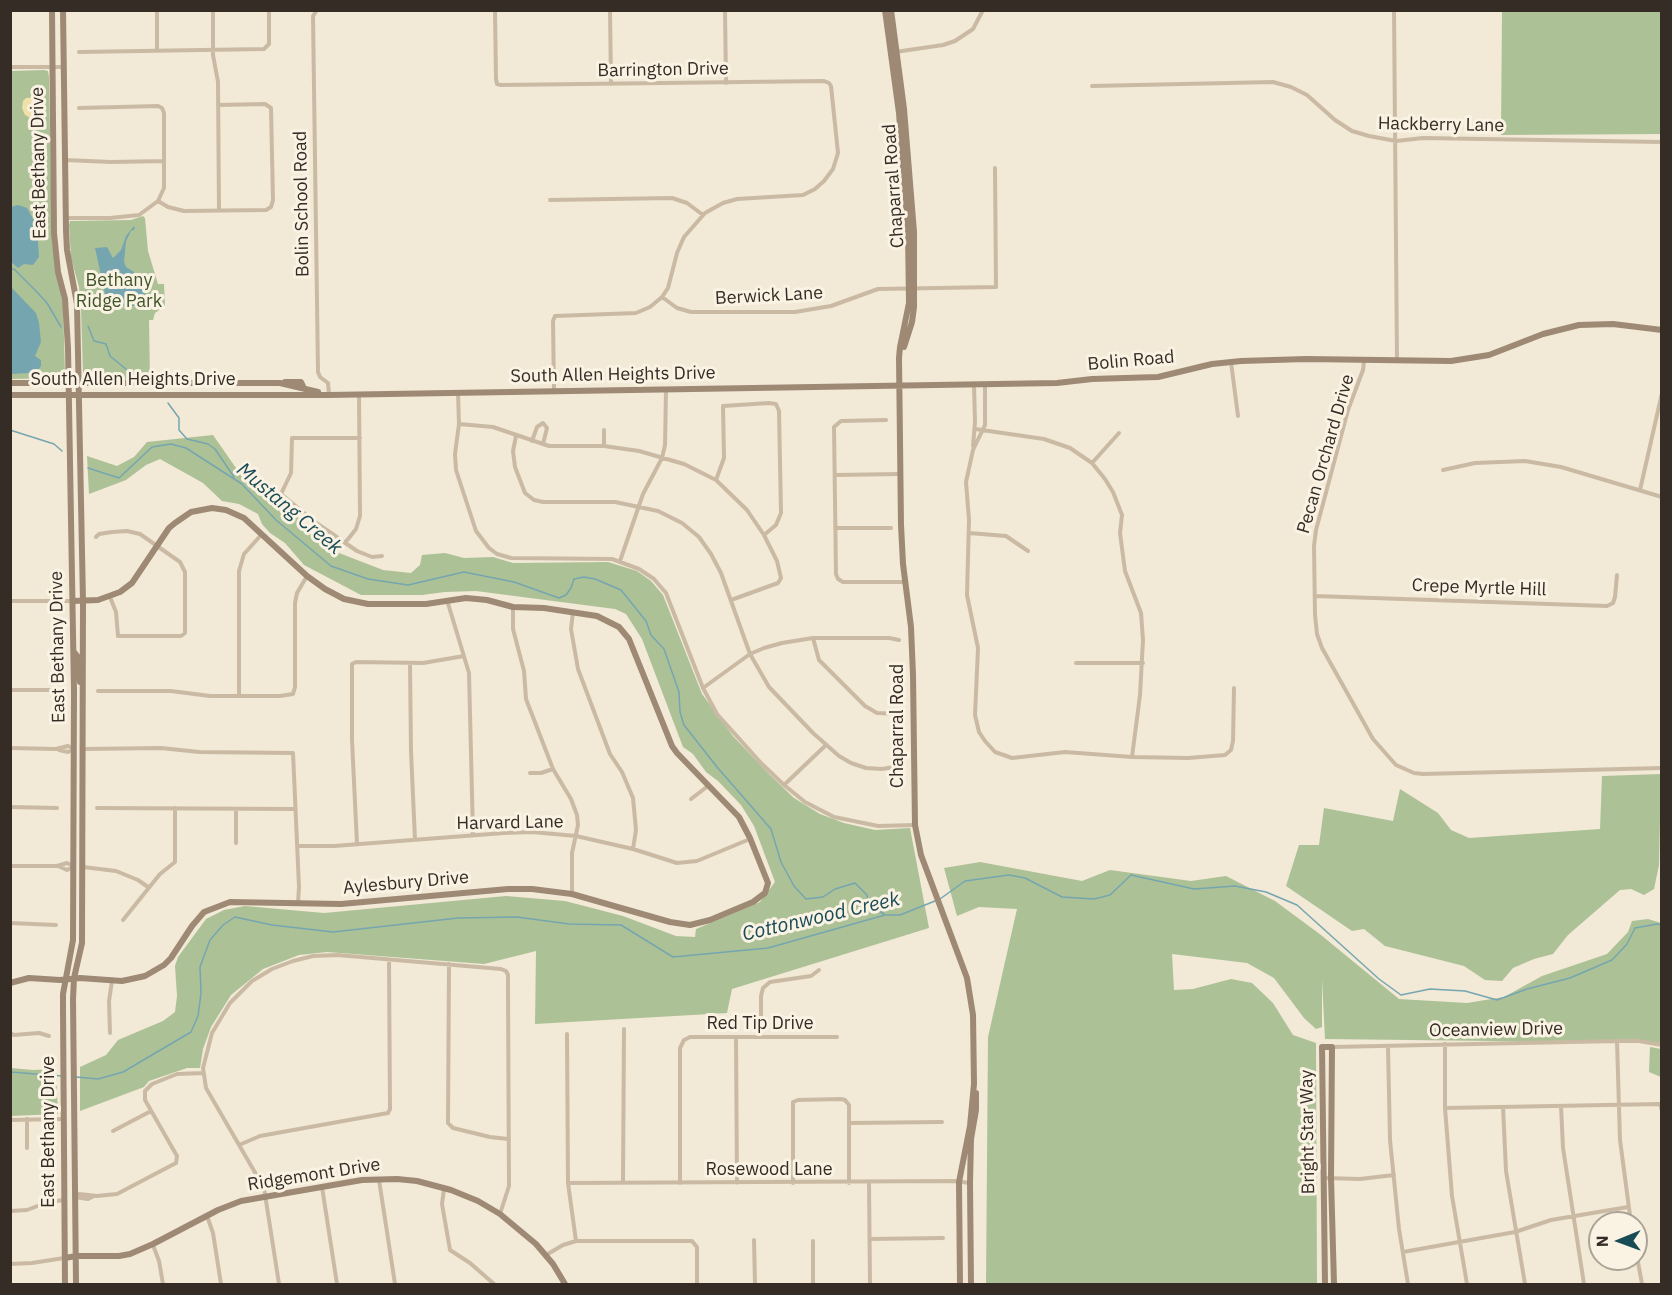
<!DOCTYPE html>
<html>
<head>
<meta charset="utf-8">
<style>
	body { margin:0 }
	#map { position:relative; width:1672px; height:1295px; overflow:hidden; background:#f2e9d7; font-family:"IBM Plex Sans",sans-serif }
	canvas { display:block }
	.frame { position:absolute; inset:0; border:12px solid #342c25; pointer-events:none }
	.north { position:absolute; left:1588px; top:1211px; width:60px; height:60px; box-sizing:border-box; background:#faf2e3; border:2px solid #aba397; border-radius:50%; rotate:269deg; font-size:16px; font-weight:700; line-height:24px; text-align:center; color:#342c25 }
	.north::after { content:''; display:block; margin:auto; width:21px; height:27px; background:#194b57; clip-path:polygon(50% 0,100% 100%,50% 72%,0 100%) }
</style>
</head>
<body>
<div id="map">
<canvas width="1672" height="1295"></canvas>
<div class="frame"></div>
<div class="north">N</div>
</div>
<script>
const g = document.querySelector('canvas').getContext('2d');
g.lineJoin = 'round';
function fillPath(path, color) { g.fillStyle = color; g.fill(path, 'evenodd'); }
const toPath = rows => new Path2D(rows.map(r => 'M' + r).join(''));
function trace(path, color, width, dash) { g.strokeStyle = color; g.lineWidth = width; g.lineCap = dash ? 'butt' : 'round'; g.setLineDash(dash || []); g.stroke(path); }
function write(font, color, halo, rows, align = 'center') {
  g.font = font + ' "IBM Plex Sans",sans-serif'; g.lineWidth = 6; g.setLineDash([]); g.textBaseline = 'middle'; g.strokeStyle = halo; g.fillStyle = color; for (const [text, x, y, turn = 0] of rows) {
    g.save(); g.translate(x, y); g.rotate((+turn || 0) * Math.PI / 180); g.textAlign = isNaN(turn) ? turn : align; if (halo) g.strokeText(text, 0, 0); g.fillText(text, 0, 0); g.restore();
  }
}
fillPath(toPath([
	[1502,11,1661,11,1661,134,1501,135],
	[44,70,48,71,49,77,52,243,63,304,65,374,59,378,11,379,11,71],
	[143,216,145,218,148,251,158,284,164,284,165,306,155,313,153,320,149,320,150,380,86,380,83,378,83,374,81,309,79,287,71,258,69,225,70,221,131,220],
	[213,435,236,468,248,472,257,489,281,507,295,513,321,546,383,570,411,573,420,565,422,555,445,553,464,558,493,557,513,563,608,562,637,571,651,581,663,595,702,694,733,736,770,775,794,798,820,814,844,823,875,830,910,828,929,928,732,989,727,1013,535,1024,536,951,484,964,327,952,299,955,263,969,231,995,211,1027,203,1049,200,1068,187,1068,149,1081,144,1087,80,1111,80,1067,106,1055,118,1040,163,1021,175,1012,177,996,175,966,178,957,206,919,224,910,245,906,324,913,506,896,565,901,623,916,676,936,695,937,696,929,760,902,775,882,754,826,741,805,718,781,706,772,693,754,683,747,642,639,626,614,615,609,476,591,445,592,422,595,361,595,304,565,285,543,270,533,262,524,258,514,239,504,222,501,203,483,160,459,146,465,126,480,89,494,87,456,117,466,134,457,147,442],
	[1661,774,1659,865,1654,889,1644,895,1631,889,1620,890,1568,935,1553,954,1534,959,1513,968,1502,981,1485,980,1464,966,1385,946,1364,929,1352,931,1286,886,1299,845,1319,845,1324,808,1393,821,1400,789,1438,813,1451,830,1469,838,1600,829,1602,776],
	[980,862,1082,881,1110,870,1191,881,1226,876,1275,901,1321,935,1399,999,1467,1003,1504,997,1542,976,1607,954,1628,932,1632,921,1648,919,1661,923,1661,1043,1325,1039,1322,979,1322,1027,1316,1029,1304,1018,1274,978,1247,963,1172,954,1174,990,1193,989,1231,979,1252,983,1273,1003,1293,1035,1316,1043,1317,1284,986,1284,988,1037,1017,909,979,907,957,916,944,868],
	[1650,1047,1661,1049,1661,1077,1649,1072],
	[11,1068,33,1070,56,1069,58,1114,11,1116]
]), '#adc197');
fillPath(toPath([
	[40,97,42,100,42,114,32,119,25,115,22,108,23,101,26,98]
]), '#f0e1ab');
fillPath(toPath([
	[18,205,27,208,37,226,39,257,33,265,24,264,18,268,10,261,11,207],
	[134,226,135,229,131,231,126,241,124,262,126,267,134,272,148,300,144,306,120,306,105,294,95,248,107,247,113,258,121,250,126,236],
	[10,286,36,313,39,323,41,342,35,356,41,360,41,366,38,370,31,373,11,374]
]), '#75a6b0');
trace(toPath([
	[10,269,14,269,36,291,47,303,61,327],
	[88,326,94,341,106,344,110,356,132,374],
	[168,403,179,418,179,430,187,439,208,444,215,449,234,477],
	[10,430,54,444,62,451],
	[88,468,119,478,152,447,171,444,186,448,242,484,276,520,331,566,368,579,408,585,464,572,514,582,559,598,566,595,571,588,574,579,584,577,595,579,621,590,646,621,651,635,664,649,679,692,680,712,684,725,717,767,771,829,781,862,794,886,806,899,823,897,835,889,855,883,867,895,869,905,884,914],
	[940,899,965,881,1009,875,1025,878,1062,897,1094,899,1110,895,1131,875,1194,889,1235,886,1266,892,1297,905,1379,979,1401,995,1430,989,1465,991,1497,1000,1527,989,1570,978,1612,960,1627,944,1635,928,1657,924,1662,925],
	[10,1072,62,1076],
	[76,1077,98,1079,123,1072,191,1032,198,1016,201,993,200,967,210,940,223,925,235,917,272,925,333,932,458,918,517,917,569,924,621,925,673,957,768,948,885,915,900,915,935,901]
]), '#75a6b0', 1.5);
trace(toPath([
	[157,10,157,51],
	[213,10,213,55,218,82,219,210],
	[317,10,313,16,318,372,320,377,328,383,329,395],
	[495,10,496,79,497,84,501,85,824,81,829,83,831,86,838,153,833,169,824,181,815,189,803,195,737,199,723,203,705,213,684,237,677,253,668,288,662,297,650,307,636,313,555,316,553,321,554,391],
	[610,10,611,84],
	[725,10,726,83],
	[1394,10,1397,361],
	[79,52,264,49,269,44,269,10],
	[895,52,943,45,955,41,973,29,983,10],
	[10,67,63,67],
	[1092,86,1273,82,1291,87,1307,95,1335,120,1352,131,1369,136,1396,141,1423,138,1662,142],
	[65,160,111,162,164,161],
	[550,200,672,198,687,203,703,215],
	[158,201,168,207,184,211,266,210,271,207,273,200,271,108,265,104,218,105],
	[66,218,110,218,139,215,158,201,164,188,164,113,162,108,158,106,79,108],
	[662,297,677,308,691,312,795,312,831,306,878,289,996,287,995,168],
	[1364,361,1363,370,1348,410,1316,530,1314,546,1315,615,1317,634,1322,648,1373,739,1396,765,1414,773,1423,774,1662,768],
	[1231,362,1238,416],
	[985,385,985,425,973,450,966,482,969,520,967,595,978,648,975,715,979,732,985,741,995,752,1012,758,1065,752,1132,757,1188,758,1225,755,1231,750,1233,741,1234,688],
	[458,393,459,424,455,454,456,470,476,531,489,548,497,554,511,558,612,559,639,569,654,579,666,593,703,688,717,714,761,763,784,785,805,802,834,817,878,826,915,825],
	[886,420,841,421,834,427,836,574,838,579,843,582,905,582],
	[459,424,493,427,549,446,604,446,639,451,684,464,716,480,747,510,764,535,777,561,781,578,778,583,731,600],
	[975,429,1044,439,1070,448,1092,463,1105,479,1113,492,1122,515,1120,533,1125,571,1141,613,1143,640,1140,695,1132,757],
	[516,436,513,451,515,467,525,493,534,500,543,502,615,502,658,511,682,523,699,537,711,554,721,573,750,654,769,687,813,733,839,756,851,763,866,768,882,769,900,766,901,714,877,713,865,706,819,660,813,638],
	[360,438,292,438,291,473,281,494,315,522,357,551,372,557,382,556],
	[532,441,537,427,543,423,547,428,543,444],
	[604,446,604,430],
	[973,446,975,422,974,385],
	[1092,463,1119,433],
	[1443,470,1475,463,1525,461,1561,467,1662,497],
	[835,475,900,474],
	[716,480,724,458,723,406,769,403,776,404,779,411,781,513,776,525,764,535],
	[1640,490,1662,393],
	[836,528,891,528],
	[969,533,1006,536,1028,551],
	[96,537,99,534,112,532,127,531,140,534,180,562,185,572,185,633,181,636,118,636,116,612,110,597],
	[345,543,356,529,360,516,359,395],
	[620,561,643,494,662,458,665,445,666,390],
	[1315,596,1607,606,1613,603,1615,597,1617,575],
	[447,600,469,673,473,835],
	[10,601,73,601],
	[513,607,513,629,524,671,526,699,553,769,571,799,577,815,578,825,572,853,572,894],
	[573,612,571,629,578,669,610,754,622,772,633,798,636,830,633,849],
	[1076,663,1143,663],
	[410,664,411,751,415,840],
	[703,688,750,654,764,648,782,643,813,638,889,638,899,640],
	[10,690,59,690],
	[98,691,171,691,210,696,280,696,293,694,295,687,295,603,297,593,307,576],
	[239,695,239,571,244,554,262,534],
	[10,748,56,749,68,746,74,749],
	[84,749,161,748,199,752,293,753,299,887,298,903],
	[59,750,68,752,74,749],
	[530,773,541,773,553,769],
	[784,785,826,745],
	[691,799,708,786],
	[10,807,57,808],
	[97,808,295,809],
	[236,810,236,843],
	[357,844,352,740,352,664,356,662,423,663,464,656],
	[298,846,334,846,504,833,532,832,576,836,633,849,677,863,697,861,750,839],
	[10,866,57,866,67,863,73,866],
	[58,866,67,870,73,867],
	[83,867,116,871,138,880,148,887],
	[123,920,160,874,175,862,175,808],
	[10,923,56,925],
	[449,964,448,1123,453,1128,490,1137,508,1139],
	[10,1033,14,1035,39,1033,49,1036],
	[110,1033,109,1001,112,981],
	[567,1034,568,1183,576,1241],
	[736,1037,737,1183],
	[761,1037,761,996,763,988,770,982,811,976,819,970],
	[1617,1041,1620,1140,1631,1223],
	[1445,1044,1445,1108,1452,1196,1467,1284],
	[1388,1046,1390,1140,1399,1229,1408,1284],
	[1332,1047,1617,1041,1639,1041,1662,1045],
	[1561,1106,1563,1148,1584,1284],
	[1503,1107,1506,1171,1525,1284],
	[1445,1108,1660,1104,1662,1111],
	[27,1119,27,1148],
	[10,1120,64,1119],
	[849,1123,942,1122],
	[113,1131,151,1111],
	[239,1145,260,1136,388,1113,390,1109,389,960],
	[1324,1178,1360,1179,1394,1175],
	[379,1180,395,1284],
	[869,1182,870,1284],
	[568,1183,954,1181,970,1183],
	[623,1183,624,1029],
	[680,1183,680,1048,684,1040,690,1037,837,1037],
	[793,1183,793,1102,798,1100,841,1099,845,1100,849,1105,849,1183],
	[322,1187,337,1284],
	[444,1189,442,1204,450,1250,470,1263,494,1284],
	[94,1196,88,1199,75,1197,79,1194,97,1196,117,1194,176,1163,177,1156,145,1100,145,1091,152,1084,177,1074,203,1073],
	[10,1211,27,1210,48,1202,64,1200],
	[207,1216,213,1233,221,1284],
	[870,1239,943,1238],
	[754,1240,755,1284],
	[813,1241,813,1284],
	[153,1245,159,1261,163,1284],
	[1636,1251,1642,1284],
	[1403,1252,1515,1232,1551,1220,1628,1207],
	[546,1255,563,1245,576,1241,692,1241,697,1247,697,1284],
	[10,1264,32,1263,64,1258],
	[279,1284,264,1188,206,1088,203,1068,212,1033,230,1003,252,981,272,969,293,961,313,956,337,955,501,969,506,971,508,975,508,988,509,1186,500,1214]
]), '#cabaa3', 4);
trace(toPath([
	[52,10,54,233,58,272,65,299,68,348,74,691,73,940,63,994,63,1010,65,1284],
	[63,10,66,230,67,250,77,304,83,601,82,943,74,978,73,999,76,1284],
	[885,10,899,113,908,232,909,303,900,347,899,358,901,525,903,564,911,627,913,675,915,825,921,855,967,978,973,1015,974,1084,970,1126,959,1182,960,1284],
	[891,10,904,109,914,232,914,307,912,322,904,347],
	[285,382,301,382,303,386,302,388],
	[10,383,280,383,318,392],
	[10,395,328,395,1057,383,1092,379,1158,377,1212,364,1241,361,1306,359,1451,361,1489,355,1543,334,1579,325,1613,324,1662,330],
	[74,652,78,657,80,682],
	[10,983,29,978,60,980,80,978,122,981,145,976,164,965,171,958,192,926,204,912,230,902,341,904,508,889,532,889,572,894,670,922,690,925,710,920,753,902,765,893,768,883,750,838,739,817,677,753,672,746,629,639,619,627,597,616,544,608,513,607,487,600,466,598,426,604,368,604,344,599,325,589,307,576,244,518,226,510,212,508,191,512,175,523,169,528,132,583,120,592,98,600,73,601],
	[65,1258,76,1256,119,1256,130,1254,153,1244,218,1210,241,1201,362,1180,397,1179,417,1181,451,1190,478,1201,500,1214,536,1244,553,1264,565,1284],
	[971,1284,970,1183,971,1139,976,1110,976,1093],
	[1325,1284,1322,1047,1332,1047,1331,1178,1334,1284]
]), '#9e8974', 6);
write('18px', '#342c25', '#faf2e3', [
	["Barrington Drive",663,70,-1],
	["Hackberry Lane",1441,125,1],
	["East Bethany Drive",39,163,-91],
	["Chaparral Road",894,186,-94],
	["Bolin School Road",302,204,-91],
	["Berwick Lane",769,296,-3],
	["Bolin Road",1131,361,-5],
	["South Allen Heights Drive",613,375,-1],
	["South Allen Heights Drive",133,380],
	["Pecan Orchard Drive",1326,454,-74],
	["Crepe Myrtle Hill",1479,588,2],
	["East Bethany Drive",58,647,-91],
	["Chaparral Road",898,726,-90],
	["Harvard Lane",510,823,-1],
	["Aylesbury Drive",406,883,-5],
	["Red Tip Drive",760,1024],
	["Oceanview Drive",1496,1030,-1],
	["East Bethany Drive",49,1132,-90],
	["Bright Star Way",1308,1132,-91],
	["Rosewood Lane",769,1170],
	["Ridgemont Drive",314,1175,-9]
]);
write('18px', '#3e5428', '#faf2e3', [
	["Bethany",119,281],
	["Ridge Park",119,302]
]);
write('italic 20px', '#194b57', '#faf2e3', [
	["Mustang Creek",289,509,40],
	["Cottonwood Creek",821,917,-13]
]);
</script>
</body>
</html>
